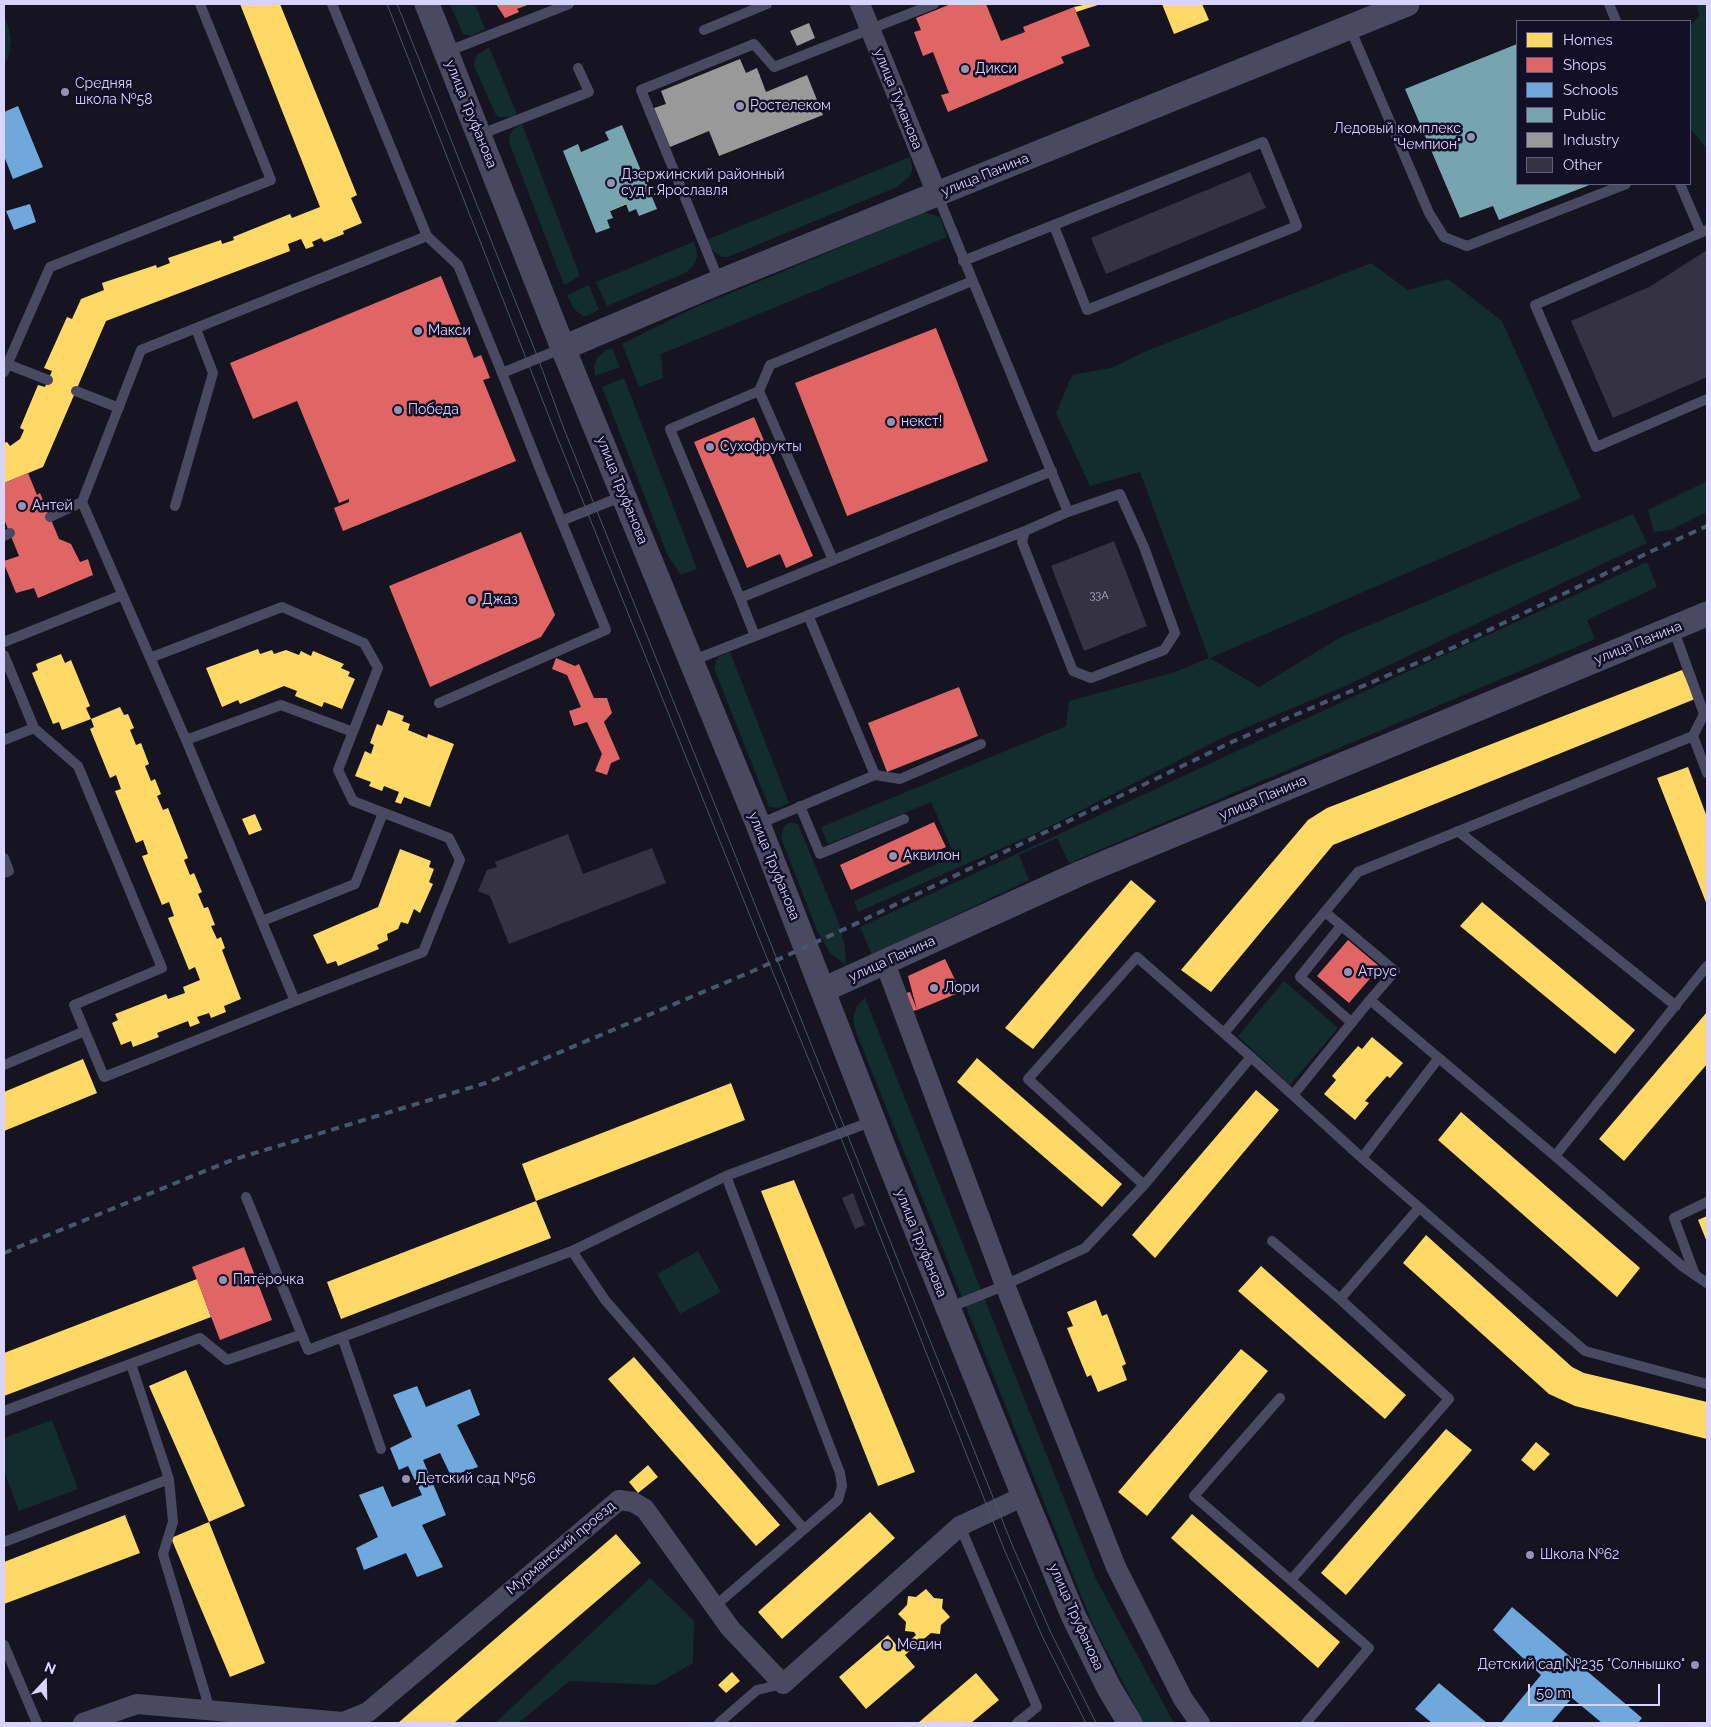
<!DOCTYPE html>
<html>
<head>
<meta charset="utf-8">
<style>
	body { margin:0 }
	#map { position:relative; width:1711px; height:1727px; overflow:hidden; background:#161421; font-family:Raleway,sans-serif }
	canvas { display:block }
	.frame { position:absolute; inset:0; border:5px solid #d9d4ff; pointer-events:none }
	.legend { position:absolute; left:1516px; top:20px; width:175px; height:165px; box-sizing:border-box; background:#130f26; border:1px solid #625e7d; margin:0; padding:6px 9px; list-style:none; font-size:15px; color:#d9d4ff }
	.legend li { display:flex; align-items:center; gap:10px; height:25px }
	.legend b { width:25px; border:1px solid #625e7d }
	.north { position:absolute; left:20px; top:1657px; width:50px; height:50px; -webkit-text-stroke:4px #130f26; paint-order:stroke; rotate:21deg; font-size:14px; font-weight:700; line-height:20px; text-align:center; color:#d9d4ff }
	.north::after { content:''; display:block; margin:auto; width:18px; height:22px; background:#d9d4ff; clip-path:polygon(50% 0,100% 100%,50% 72%,0 100%) }
	.scale { position:absolute; left:1528px; top:1684px; width:132px; height:22px; box-sizing:border-box; border:2px solid #d9d4ff; border-top:0; padding-left:6px; font-size:15px; line-height:18px; white-space:nowrap; color:#d9d4ff; -webkit-text-stroke:4px #130f26; paint-order:stroke }
</style>
</head>
<body>
<div id="map">
<canvas width="1711" height="1727"></canvas>
<div class="frame"></div>
<ul class="legend">
<li><b style="height:14px;background:#ffd966"></b>Homes</li>
<li><b style="height:14px;background:#e06666"></b>Shops</li>
<li><b style="height:14px;background:#6fa8dc"></b>Schools</li>
<li><b style="height:14px;background:#76a5af"></b>Public</li>
<li><b style="height:14px;background:#999"></b>Industry</li>
<li><b style="height:14px;background:#343243"></b>Other</li>
</ul>
<div class="north">N</div>
<div class="scale">50 m</div>
</div>
<script>
const g = document.querySelector('canvas').getContext('2d');
g.lineJoin = 'round';
function fillPath(path, color) { g.fillStyle = color; g.fill(path, 'evenodd'); }
const toPath = rows => new Path2D(rows.map(r => 'M' + r).join(''));
function trace(path, color, width, dash) { g.strokeStyle = color; g.lineWidth = width; g.lineCap = dash ? 'butt' : 'round'; g.setLineDash(dash || []); g.stroke(path); }
function write(font, color, halo, rows, align = 'center') {
  g.font = font + ' Raleway,sans-serif'; g.lineWidth = 5; g.setLineDash([]); g.textBaseline = 'middle'; g.strokeStyle = halo; g.fillStyle = color; for (const [text, x, y, turn = 0] of rows) {
    g.save(); g.translate(x, y); g.rotate((+turn || 0) * Math.PI / 180); g.textAlign = isNaN(turn) ? turn : align; if (halo) g.strokeText(text, 0, 0); g.fillText(text, 0, 0); g.restore();
  }
}
fillPath(toPath([
	[450,4,475,4,485,29,471,36,463,34],
	[1697,4,1707,4,1707,149,1690,128,1690,26,1699,16],
	[4,16,9,29,11,41,9,54,4,66],
	[489,47,517,114,511,117,499,117,496,115,474,66,475,58,477,55],
	[522,124,580,276,564,285,510,145,509,139,510,134,513,129],
	[910,157,912,165,912,171,909,177,897,187,728,257,722,257,709,248,706,240],
	[924,212,940,217,947,237,661,354,663,378,639,387,622,344,696,307,753,284],
	[693,242,696,248,697,255,696,261,692,268,685,273,607,306,596,282],
	[1371,263,1408,290,1448,279,1502,321,1581,498,1210,658,1259,687,1339,638,1633,514,1647,543,1345,686,1224,737,1043,830,858,912,854,901,955,856,931,802,828,844,821,827,1066,726,1069,701,1175,672,1209,658,1140,472,1090,486,1056,413,1072,375,1111,368,1144,352],
	[589,285,599,310,587,316,583,316,574,309,567,295],
	[612,348,620,367,595,376,594,367,597,358,606,350],
	[624,378,697,569,681,575,667,554,602,387],
	[1707,481,1707,512,1671,530,1654,532,1648,510],
	[1647,562,1657,587,1587,620,1595,639,1069,863,1057,838,1019,855,1029,880,872,955,860,927,1361,693],
	[730,652,789,803,779,808,769,807,714,668,718,657],
	[790,822,798,824,838,921,845,947,846,965,831,954,818,933,781,838,784,826],
	[1284,981,1338,1028,1290,1085,1238,1036],
	[865,998,1096,1579,1174,1723,1144,1723,1093,1625,856,1032,853,1018,857,1006],
	[698,1251,721,1292,680,1314,657,1274],
	[52,1420,78,1489,19,1511,4,1471,4,1438],
	[650,1578,694,1621,693,1663,655,1685,570,1681,518,1723,495,1723]
]), '#132c2d');
fillPath(toPath([
	[240,4,280,4,357,195,351,198,362,223,343,231,344,234,324,242,321,238,312,242,314,246,306,249,301,239,288,244,290,251,106,321,43,467,4,483,4,443,7,442,10,446,20,439,24,430,20,428,38,385,45,387,52,371,44,368,67,317,72,319,81,299,104,290,102,283,156,265,157,268,170,263,168,258,221,240,222,244,234,240,233,237,290,214,292,218,320,207],
	[1088,4,1101,4,1076,12,1074,7],
	[1162,4,1202,4,1209,20,1174,34],
	[642,172,651,194,591,219,582,196],
	[258,649,260,654,272,650,274,654,286,650,299,655,301,651,311,656,313,651,344,664,341,668,350,672,348,676,355,679,342,709,324,702,322,707,295,696,297,691,284,686,240,704,238,700,222,707,206,668],
	[61,654,65,663,71,660,90,706,86,708,91,719,62,730,59,722,53,724,32,673,38,670,36,664],
	[1682,670,1695,699,1333,845,1211,992,1181,970,1308,820,1327,808],
	[120,707,124,715,128,714,134,728,130,730,136,745,141,743,149,764,145,766,151,781,155,779,161,794,157,796,163,810,168,808,188,858,184,860,190,875,194,873,202,892,198,894,204,908,208,907,215,925,211,926,217,939,221,937,225,948,222,950,241,999,224,1006,226,1012,211,1018,209,1013,197,1017,200,1023,190,1027,188,1021,157,1033,159,1037,133,1047,131,1041,121,1045,112,1023,118,1020,115,1014,166,994,168,999,185,993,183,987,200,980,195,967,189,970,168,918,174,916,169,902,162,905,142,856,148,854,143,840,136,843,115,791,121,789,116,775,110,778,90,729,94,727,91,719],
	[388,710,404,716,402,721,410,724,408,730,427,738,428,734,454,744,430,807,404,797,401,804,395,802,399,792,384,786,382,791,369,786,371,782,355,776,365,751,371,754,374,745,370,743,377,724,382,726],
	[1688,767,1707,817,1707,905,1657,778],
	[255,814,262,830,249,835,242,819],
	[400,849,431,861,429,867,434,869,429,882,433,884,420,913,414,909,408,924,401,922,398,929,387,934,388,940,377,945,379,949,338,966,336,961,327,964,313,935,378,907],
	[1131,880,1156,901,1033,1049,1005,1028],
	[1482,902,1635,1030,1615,1054,1460,926],
	[1707,1012,1707,1064,1624,1161,1599,1139],
	[1372,1037,1403,1063,1390,1078,1387,1076,1365,1101,1369,1103,1355,1120,1324,1094,1336,1080,1332,1076,1358,1046,1362,1049],
	[977,1058,1122,1184,1102,1207,957,1082],
	[83,1059,97,1093,4,1131,4,1092],
	[731,1083,745,1120,536,1201,522,1164],
	[1256,1090,1279,1110,1155,1258,1132,1235],
	[1461,1112,1640,1268,1617,1297,1438,1140],
	[794,1180,915,1472,878,1486,761,1191],
	[536,1201,551,1238,341,1319,327,1282],
	[1707,1216,1707,1242,1698,1220],
	[1426,1235,1572,1367,1584,1373,1707,1402,1707,1439,1575,1406,1549,1394,1403,1263],
	[1261,1266,1406,1395,1385,1419,1238,1291],
	[197,1279,211,1317,4,1396,4,1353],
	[1096,1300,1102,1316,1107,1314,1126,1364,1122,1366,1127,1380,1098,1392,1091,1375,1087,1377,1067,1328,1073,1326,1067,1312],
	[1241,1349,1268,1371,1147,1516,1118,1492],
	[634,1357,780,1525,756,1546,608,1379],
	[186,1370,245,1506,209,1522,149,1386],
	[1446,1429,1472,1450,1346,1595,1321,1573],
	[1536,1442,1550,1454,1534,1471,1521,1460],
	[648,1465,658,1477,638,1493,629,1482],
	[870,1512,895,1538,782,1639,758,1612],
	[1192,1514,1340,1642,1318,1668,1171,1538],
	[125,1515,140,1553,4,1604,4,1562],
	[209,1522,265,1663,230,1677,171,1538],
	[616,1534,641,1563,454,1723,398,1723],
	[926,1589,934,1598,943,1599,942,1608,950,1617,941,1625,940,1634,931,1633,905,1655,915,1667,866,1709,839,1677,888,1635,900,1649,916,1635,914,1632,905,1631,906,1622,898,1614,907,1605,908,1596,916,1597],
	[732,1672,740,1681,726,1693,718,1685],
	[976,1673,999,1700,971,1723,918,1723]
]), '#ffd966');
fillPath(toPath([
	[496,4,530,4,517,9,519,12,505,18],
	[951,4,986,4,1001,41,1025,32,1023,27,1074,7,1090,46,1061,57,1064,63,948,112,941,95,949,93,933,52,923,56,914,32,921,30,916,18],
	[441,276,474,358,481,355,485,365,490,378,483,380,516,461,343,531,334,508,349,502,349,499,339,503,297,401,253,419,230,363],
	[936,328,988,461,847,516,795,383],
	[754,417,813,556,786,568,780,554,747,568,694,442],
	[28,473,37,495,40,493,59,539,71,544,80,562,88,559,93,575,38,598,34,588,16,593,4,564,4,561,19,556,4,519,4,483],
	[521,532,555,615,541,637,430,687,389,586],
	[556,658,575,666,579,664,594,698,607,698,612,713,604,722,620,759,611,763,607,775,595,771,602,754,587,722,574,726,569,711,581,707,567,675,552,669],
	[959,687,978,736,887,772,868,723],
	[934,822,946,847,851,890,840,865],
	[1348,940,1380,967,1349,1003,1317,976],
	[945,959,961,992,917,1010,908,976],
	[910,992,917,1010,904,1013,898,995],
	[244,1247,272,1320,220,1340,192,1267]
]), '#e06666');
fillPath(toPath([
	[18,106,43,167,13,179,4,156,4,112],
	[30,204,36,222,14,230,6,211],
	[417,1386,426,1407,470,1389,480,1415,457,1425,478,1467,451,1476,440,1453,423,1460,446,1515,422,1525,443,1567,417,1577,406,1553,364,1570,356,1548,378,1537,359,1495,383,1486,392,1507,422,1495,408,1466,399,1470,390,1448,412,1437,393,1395],
	[1512,1607,1642,1718,1638,1723,1602,1723,1572,1698,1551,1723,1501,1723,1541,1675,1493,1630],
	[1439,1683,1487,1723,1432,1723,1415,1709]
]), '#6fa8dc');
fillPath(toPath([
	[1517,44,1517,184,1592,184,1499,220,1493,206,1460,218,1405,89],
	[622,125,657,209,639,216,636,209,629,212,626,204,610,211,613,218,607,220,610,228,596,233,563,151,578,144,581,152,609,140,605,132]
]), '#76a5af');
fillPath(toPath([
	[809,23,815,38,797,46,790,31],
	[740,59,746,73,757,68,766,92,807,75,823,115,719,156,709,131,670,147,654,108,666,104,661,91]
]), '#999');
fillPath(toPath([
	[1250,172,1266,208,1106,274,1091,238],
	[1707,250,1707,377,1613,418,1571,321,1651,286],
	[1114,541,1147,626,1084,651,1051,566],
	[568,834,583,874,652,848,666,883,509,944,490,896,478,891,487,870,497,867,495,862],
	[853,1193,865,1225,855,1229,842,1198]
]), '#343243');
trace(toPath([
	[1609,4,1616,21],
	[1350,28,1429,213,1444,237,1467,246,1626,184],
	[704,30,767,4],
	[446,52,569,4],
	[479,135,589,92,578,68],
	[1680,184,1701,233],
	[937,194,1068,512,1120,494,1144,547,1175,633,1164,650,1091,678,1073,671,1022,542,1025,531],
	[1707,230,1535,305,1596,447,1707,399],
	[427,236,458,265,502,373],
	[963,261,1263,142,1297,226,1087,310,1054,226],
	[719,281,641,90,754,44,774,67,934,4],
	[972,281,770,365,759,391,670,429,740,598,1052,471],
	[7,364,48,380],
	[4,372,50,267,271,180,200,4],
	[76,391,119,408],
	[759,391,833,560],
	[82,502,186,740,295,1001],
	[175,506,213,373,196,329],
	[50,517,82,502,141,350,427,236,332,4],
	[561,521,623,496],
	[4,536,10,533],
	[740,598,755,636],
	[4,642,122,595],
	[4,655,34,728,78,766,162,968,74,1005,104,1077,295,1001,423,952,460,860,449,838,353,801,338,770,378,668,364,643,282,607,150,658],
	[691,661,1025,531,1068,512],
	[439,703,606,630,540,469,502,373,563,348],
	[1693,736,1707,773],
	[4,740,34,728],
	[186,740,281,705,353,732],
	[875,775,900,779,981,744],
	[800,806,820,854,904,819],
	[759,824,875,775,808,615],
	[1458,831,1676,1006],
	[4,858,9,871,4,873],
	[1325,912,1395,971,1370,1000],
	[262,921,355,884,383,813],
	[1341,926,1300,977,1352,1023],
	[1224,1033,1358,872,1693,736,1704,714,1673,628],
	[4,1065,85,1031],
	[1293,1095,1370,1000,1555,1156,1707,966],
	[1555,1156,1682,1266,1707,1283],
	[1362,1158,1585,1351,1707,1384],
	[1144,1185,1028,1079,1137,957,1251,1057],
	[246,1197,308,1350,572,1251,726,1176,873,1121],
	[1272,1241,1340,1299],
	[572,1251,605,1300,804,1529],
	[1695,1275,1674,1218,1707,1202],
	[948,1308,996,1289,1085,1248,1144,1185,1251,1057,1362,1158,1438,1059],
	[342,1337,381,1449],
	[1280,1398,1194,1496,1369,1648,1306,1723],
	[4,1411,200,1338,227,1360,300,1335],
	[169,1479,173,1522,163,1554,210,1710],
	[960,1526,1037,1707,1017,1723],
	[4,1542,169,1479,131,1364],
	[1291,1580,1449,1399,1340,1299,1419,1208],
	[715,1606,838,1500,842,1486,840,1473,726,1176],
	[4,1645,37,1723],
	[719,1723,757,1690,783,1684]
]), '#4a4962', 10);
trace(toPath([
	[860,4,937,194],
	[885,963,1005,1285,1116,1567,1183,1699,1200,1723],
	[83,1723,137,1704,343,1722,368,1712,619,1500,633,1502,645,1509,730,1628,783,1684,960,1526,1024,1496]
]), '#4a4962', 20);
trace(toPath([
	[427,4,563,348,758,824,890,1164,1024,1496,1073,1615,1109,1688,1130,1723],
	[563,348,719,282,1407,4],
	[823,990,1081,873,1707,614]
]), '#4a4962', 25);
trace(toPath([
	[387,4,555,432,769,963,839,1133,1004,1549,1043,1638,1086,1723],
	[397,4,538,358,564,429,1013,1547,1052,1635,1096,1723]
]), '#43596b', 1);
trace(toPath([
	[4,1253,232,1160,489,1082,753,971,849,927,1234,741,1452,648,1654,550,1707,526]
]), '#43596b', 4, [8, 6]);
for (const [x, y, r, color] of [
	[965,69,5,"#9591b1"],
	[65,92,5,"#9591b1"],
	[740,106,5,"#9591b1"],
	[1471,137,5,"#9591b1"],
	[611,183,5,"#9591b1"],
	[418,331,5,"#9591b1"],
	[398,410,5,"#9591b1"],
	[891,422,5,"#9591b1"],
	[710,447,5,"#9591b1"],
	[22,506,5,"#9591b1"],
	[472,600,5,"#9591b1"],
	[893,856,5,"#9591b1"],
	[1348,972,5,"#9591b1"],
	[934,988,5,"#9591b1"],
	[223,1280,5,"#9591b1"],
	[406,1479,5,"#9591b1"],
	[1530,1555,5,"#9591b1"],
	[887,1645,5,"#9591b1"],
	[1695,1665,5,"#9591b1"]
]) { const dot = new Path2D(); dot.arc(x, y, r, 0, 2 * Math.PI); g.fillStyle = color; g.fill(dot); trace(dot, '#130f26', 2); }
write('11px', '#b0acd0', null, [
	["33А",1099,596]
]);
write('14px', '#d9d4ff', '#130f26', [
	["Дикси",975,69],
	["Средняя",75,84],
	["школа №58",75,100],
	["Ростелеком",750,106],
	["Ледовый комплекс",1461,129,"right"],
	["\"Чемпион\"",1461,145,"right"],
	["Дзержинский районный",621,175],
	["суд г.Ярославля",621,191],
	["Макси",428,331],
	["Победа",408,410],
	["некст!",901,422],
	["Сухофрукты",720,447],
	["Антей",32,506],
	["Джаз",482,600],
	["Аквилон",903,856],
	["Атрус",1358,972],
	["Лори",944,988],
	["Пятёрочка",233,1280],
	["Детский сад №56",416,1479],
	["Школа №62",1540,1555],
	["Медин",897,1645],
	["Детский сад №235 \"Солнышко\"",1685,1665,"right"]
], 'left');
write('14px', '#d9d4ff', '#130f26', [
	["улица Туманова",898,99,68],
	["улица Труфанова",471,114,68],
	["улица Панина",985,175,-22],
	["улица Труфанова",622,490,68],
	["улица Панина",1638,643,-22],
	["улица Панина",1263,798,-23],
	["улица Труфанова",774,866,68],
	["улица Панина",892,959,-24],
	["улица Труфанова",921,1243,68],
	["Мурманский проезд",561,1548,-40],
	["улица Труфанова",1076,1617,66]
]);
</script>
</body>
</html>
